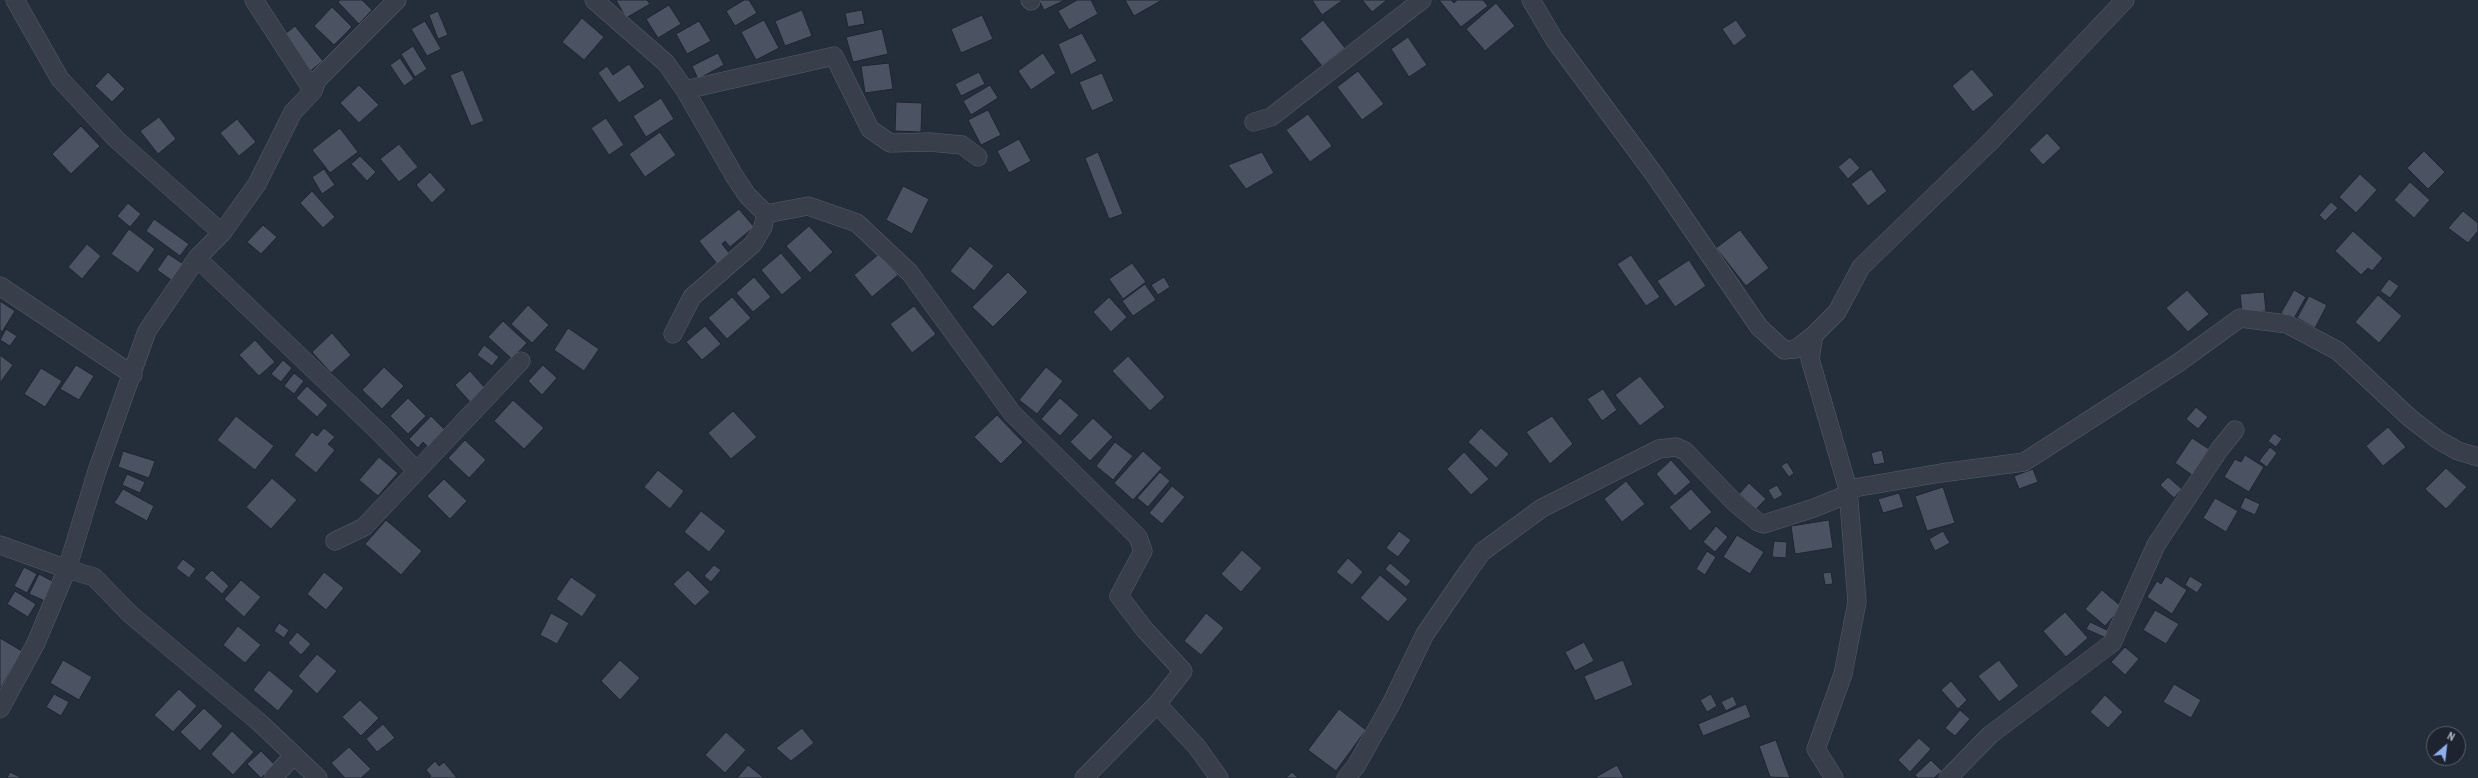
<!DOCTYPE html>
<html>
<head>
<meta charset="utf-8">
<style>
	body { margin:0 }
	#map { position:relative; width:2478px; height:778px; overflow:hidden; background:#242d3a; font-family:"Archivo Narrow",sans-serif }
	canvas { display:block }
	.north { position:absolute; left:2426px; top:726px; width:40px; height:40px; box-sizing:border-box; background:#1d242f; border:1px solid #59606b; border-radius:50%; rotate:28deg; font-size:11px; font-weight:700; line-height:16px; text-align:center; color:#b3bac6 }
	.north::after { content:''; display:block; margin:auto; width:14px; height:18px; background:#8fafef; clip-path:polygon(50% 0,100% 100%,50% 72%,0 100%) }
</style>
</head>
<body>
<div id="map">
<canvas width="2478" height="778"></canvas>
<div class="north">N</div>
</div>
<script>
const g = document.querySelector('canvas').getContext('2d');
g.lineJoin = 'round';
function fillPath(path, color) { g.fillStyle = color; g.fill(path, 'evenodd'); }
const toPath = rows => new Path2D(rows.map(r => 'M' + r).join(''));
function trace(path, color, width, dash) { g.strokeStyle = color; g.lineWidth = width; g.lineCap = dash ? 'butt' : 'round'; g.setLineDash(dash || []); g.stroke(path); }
const building = toPath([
	[340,0,362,0,372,10,359,24,338,2,340,0],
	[616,0,647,0,650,4,626,18,616,0],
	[744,0,749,0,757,13,735,26,726,11,744,0],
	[1039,0,1065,0,1044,10,1039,0],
	[1077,0,1091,0,1098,14,1069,30,1058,11,1077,0],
	[1125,0,1162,0,1134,16,1125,0],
	[1312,0,1343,0,1322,15,1312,0],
	[1362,0,1387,0,1372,12,1362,0],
	[1439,0,1451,0,1454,3,1457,0,1483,0,1488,6,1461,27,1439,0],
	[1496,3,1515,26,1485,51,1466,29,1496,3],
	[669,5,681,24,658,38,646,19,669,5],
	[332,7,352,27,334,45,314,26,332,7],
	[802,10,812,36,785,46,775,21,802,10],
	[862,10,865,24,848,27,845,13,862,10],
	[438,11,448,35,438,39,429,15,438,11],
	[982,15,993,39,961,53,951,29,982,15],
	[582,18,604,37,584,60,562,42,582,18],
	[764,20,779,48,756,60,741,32,764,20],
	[1323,20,1345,48,1322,66,1300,39,1323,20],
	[1736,20,1747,36,1734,46,1722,29,1736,20],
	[425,21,441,49,427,56,411,29,425,21],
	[699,21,711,41,687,54,676,34,699,21],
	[295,26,323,61,308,73,280,38,295,26],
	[882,29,888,54,853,62,846,37,882,29],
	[1082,33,1097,61,1071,75,1058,44,1082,33],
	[1408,37,1427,65,1409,77,1391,49,1408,37],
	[413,46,427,69,415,77,401,54,413,46],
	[718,53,724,65,698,79,692,66,718,53],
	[1043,53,1056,73,1031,90,1018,71,1043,53],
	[400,58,414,79,404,86,390,65,400,58],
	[889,63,893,89,865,93,861,66,889,63],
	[629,64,645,87,619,103,598,73,607,66,613,75,629,64],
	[1972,69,1994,95,1973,112,1952,86,1972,69],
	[463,70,484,121,471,126,450,75,463,70],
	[1358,71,1384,104,1362,120,1337,87,1358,71],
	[108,72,125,89,112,102,95,86,108,72],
	[979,72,985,84,961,96,955,84,979,72],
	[1102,73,1114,101,1092,111,1079,82,1102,73],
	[359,85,379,105,359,123,340,103,359,85],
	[990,85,998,98,971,115,963,101,990,85],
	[661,98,674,119,646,137,633,116,661,98],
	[896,102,922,103,921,132,895,131,896,102],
	[988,110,1001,135,981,145,968,120,988,110],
	[1308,114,1332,146,1310,162,1286,130,1308,114],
	[159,117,176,139,158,154,140,131,159,117],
	[606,118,624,145,609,155,591,128,606,118],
	[237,119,256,142,239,156,220,133,237,119],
	[81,126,100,146,71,174,52,154,81,126],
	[340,128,358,152,330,173,312,150,340,128],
	[660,132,676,155,645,177,629,154,660,132],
	[2047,133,2061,148,2043,165,2029,150,2047,133],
	[1019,139,1031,161,1009,173,997,151,1019,139],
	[399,144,418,167,399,182,380,159,399,144],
	[2424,151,2445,172,2428,189,2407,168,2424,151],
	[1098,152,1123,214,1109,219,1085,158,1098,152],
	[1262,152,1274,173,1246,189,1228,165,1262,152],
	[360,156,376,172,367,181,351,164,360,156],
	[1850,157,1860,168,1848,179,1838,167,1850,157],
	[324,169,335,185,322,194,312,177,324,169],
	[1871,169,1887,191,1868,206,1851,184,1871,169],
	[430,172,446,190,432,203,416,185,430,172],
	[2360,174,2377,190,2356,213,2339,197,2360,174],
	[2410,182,2430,200,2414,218,2394,200,2410,182],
	[903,186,929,199,912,234,886,220,903,186],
	[312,191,335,217,323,228,300,203,312,191],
	[2331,202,2338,208,2325,221,2319,215,2331,202],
	[128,203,141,214,130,227,117,216,128,203],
	[739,209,754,227,730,247,725,241,722,244,730,254,717,264,699,241,739,209],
	[2463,211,2478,223,2478,231,2468,243,2448,228,2463,211],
	[154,219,189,244,180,256,146,231,154,219],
	[263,225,277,237,261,254,247,242,263,225],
	[809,226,833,252,810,273,786,246,809,226],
	[129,229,155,249,138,273,111,254,129,229],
	[1740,230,1769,268,1746,286,1716,248,1740,230],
	[2353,231,2383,258,2372,271,2368,268,2361,275,2335,251,2353,231],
	[87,244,101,256,82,279,68,267,87,244],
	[970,246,994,266,974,291,950,271,970,246],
	[781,253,802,278,782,295,761,270,781,253],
	[168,254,185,265,174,282,157,270,168,254],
	[879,254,898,275,872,297,854,275,879,254],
	[1631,255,1660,297,1646,306,1617,264,1631,255],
	[1689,260,1706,286,1675,307,1657,281,1689,260],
	[1132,263,1146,282,1123,299,1109,279,1132,263],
	[1008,272,1028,292,993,327,972,307,1008,272],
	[754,277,771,297,753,312,736,293,754,277],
	[1164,277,1170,287,1158,295,1151,285,1164,277],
	[2389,279,2399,286,2390,298,2380,291,2389,279],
	[1145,284,1156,300,1133,316,1122,301,1145,284],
	[2187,290,2209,314,2188,332,2166,308,2187,290],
	[2294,290,2306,297,2293,320,2281,313,2294,290],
	[2264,292,2266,311,2242,313,2240,294,2264,292],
	[2378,295,2402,316,2379,343,2355,322,2378,295],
	[2309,296,2327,305,2315,328,2297,318,2309,296],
	[732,297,751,318,727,339,708,318,732,297],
	[1109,297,1127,317,1111,332,1093,312,1109,297],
	[0,301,15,311,2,332,0,330,0,301],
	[528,305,549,325,532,343,511,324,528,305],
	[914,306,936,334,912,353,890,324,914,306],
	[503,321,527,343,512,359,488,337,503,321],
	[705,326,721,344,702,360,686,342,705,326],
	[568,328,599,349,584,371,554,350,568,328],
	[6,329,17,336,10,346,0,340,6,329],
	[332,333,351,355,331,373,312,352,332,333],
	[255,340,275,362,259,376,239,355,255,340],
	[484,345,499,357,492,366,477,355,484,345],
	[0,355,13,365,0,383,0,355],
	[1128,356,1165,397,1150,411,1112,371,1128,356],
	[283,360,292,368,281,382,271,374,283,360],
	[76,365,94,376,79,400,60,389,76,365],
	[543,365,557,378,542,395,528,381,543,365],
	[384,367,404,386,382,409,362,390,384,367],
	[1046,367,1063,381,1037,414,1019,400,1046,367],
	[41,368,62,381,45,407,24,394,41,368],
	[470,371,485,388,470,402,455,385,470,371],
	[294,373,304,381,294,394,284,386,294,373],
	[1640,376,1665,407,1640,426,1615,395,1640,376],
	[307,386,328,405,317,417,296,398,307,386],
	[1603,389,1617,410,1602,421,1587,399,1603,389],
	[408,398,426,416,408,434,390,416,408,398],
	[1060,398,1079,415,1060,436,1041,419,1060,398],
	[513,400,544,428,524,449,494,421,513,400],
	[2196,407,2208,417,2198,429,2186,419,2196,407],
	[733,411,757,437,731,459,708,433,733,411],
	[997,415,1023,442,1001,464,974,437,997,415],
	[236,416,274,446,255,470,217,440,236,416],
	[431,416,449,434,432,451,423,442,418,448,409,439,431,416],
	[1552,416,1573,444,1550,464,1526,432,1552,416],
	[1093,418,1113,437,1090,461,1070,442,1093,418],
	[2388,427,2406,447,2383,466,2366,446,2388,427],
	[324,428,335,437,328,444,335,450,316,473,294,455,312,432,317,436,324,428],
	[1481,428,1509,454,1496,468,1468,442,1481,428],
	[2274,433,2282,439,2276,447,2268,441,2274,433],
	[2192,438,2212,451,2195,477,2175,463,2192,438],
	[465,440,486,460,469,478,448,458,465,440],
	[1115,442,1133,456,1113,480,1096,466,1115,442],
	[2270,447,2277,453,2267,467,2259,461,2270,447],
	[1882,450,1885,463,1874,465,1871,453,1882,450],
	[123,451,155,461,149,478,118,467,123,451],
	[1143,451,1162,468,1133,500,1114,483,1143,451],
	[1464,452,1489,479,1471,495,1447,469,1464,452],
	[2245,455,2264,467,2249,492,2224,477,2235,459,2241,462,2245,455],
	[379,457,398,473,378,496,359,480,379,457],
	[1671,460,1691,482,1675,496,1656,474,1671,460],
	[1787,462,1794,473,1789,477,1781,466,1787,462],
	[2446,468,2467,487,2446,509,2425,489,2446,468],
	[2033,469,2038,482,2019,489,2014,476,2033,469],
	[658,470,684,491,670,509,644,487,658,470],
	[1160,472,1170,481,1148,507,1137,498,1160,472],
	[127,474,145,482,140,493,122,485,127,474],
	[2168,477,2182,489,2174,498,2160,485,2168,477],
	[272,478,297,500,271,529,246,507,272,478],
	[444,479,467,501,450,519,427,496,444,479],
	[1626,481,1645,504,1622,522,1604,499,1626,481],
	[1749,483,1766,499,1756,509,1739,494,1749,483],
	[1777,485,1783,495,1774,500,1768,490,1777,485],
	[1172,486,1185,497,1162,524,1149,513,1172,486],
	[1943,487,1955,523,1927,531,1915,496,1943,487],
	[123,489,154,506,147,521,114,503,123,489],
	[1691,489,1712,512,1690,531,1669,507,1691,489],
	[1899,493,1904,507,1883,513,1878,499,1899,493],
	[2245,497,2260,504,2255,515,2240,508,2245,497],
	[2215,498,2238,511,2226,532,2203,518,2215,498],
	[701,511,726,531,709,552,684,532,701,511],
	[386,520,422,551,401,575,365,544,386,520],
	[1829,520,1833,548,1795,554,1791,526,1829,520],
	[1716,526,1728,537,1715,552,1703,542,1716,526],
	[1399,531,1411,540,1398,557,1386,548,1399,531],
	[1943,531,1950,543,1935,551,1929,539,1943,531],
	[1737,535,1764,552,1750,574,1723,557,1737,535],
	[1774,541,1787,542,1786,558,1772,557,1774,541],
	[1242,550,1262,568,1241,592,1221,574,1242,550],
	[1707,551,1716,557,1705,575,1696,569,1707,551],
	[1348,558,1363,572,1352,585,1336,572,1348,558],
	[183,559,196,569,189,578,176,568,183,559],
	[1390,563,1411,581,1406,587,1385,569,1390,563],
	[714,565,721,570,711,582,704,576,714,565],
	[24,567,37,574,27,593,14,586,24,567],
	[212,570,229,586,222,594,204,578,212,570],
	[688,570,710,592,695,606,673,584,688,570],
	[324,572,344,588,326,610,307,594,324,572],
	[1831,572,1833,584,1825,585,1823,573,1831,572],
	[39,574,54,582,45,601,29,594,39,574],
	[1380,575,1408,599,1388,622,1360,598,1380,575],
	[2166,576,2187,590,2172,614,2147,597,2157,581,2161,584,2166,576],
	[2190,576,2203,584,2197,593,2185,585,2190,576],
	[571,577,597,595,582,617,556,599,571,577],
	[241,580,261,597,244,617,224,599,241,580],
	[2102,590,2122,607,2105,626,2085,609,2102,590],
	[15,591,36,604,28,617,7,604,15,591],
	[2155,610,2179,624,2166,644,2143,630,2155,610],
	[2065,612,2088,638,2066,657,2043,631,2065,612],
	[551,613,569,623,557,644,540,635,551,613],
	[1206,613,1224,628,1201,655,1184,641,1206,613],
	[2090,622,2109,631,2106,638,2086,629,2090,622],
	[279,623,289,630,284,638,274,631,279,623],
	[238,626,261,645,245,663,223,645,238,626],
	[297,632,311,644,301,655,288,643,297,632],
	[0,638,22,651,0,689,0,638],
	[1584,642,1594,661,1575,671,1565,652,1584,642],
	[2125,647,2139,659,2125,675,2111,662,2125,647],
	[317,654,337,671,317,694,298,676,317,654],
	[63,660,92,677,79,700,50,683,63,660],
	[620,660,640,678,620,700,601,681,620,660],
	[1623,660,1633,685,1595,701,1584,676,1623,660],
	[1999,660,2019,686,1999,702,1978,676,1999,660],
	[269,670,294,691,278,711,253,690,269,670],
	[1951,681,1967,700,1958,709,1941,690,1951,681],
	[2174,684,2201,700,2191,718,2163,702,2174,684],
	[179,689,197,706,173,732,154,715,179,689],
	[54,694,69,702,61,716,46,707,54,694],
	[1711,694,1717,706,1707,712,1700,700,1711,694],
	[2105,695,2123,712,2108,728,2090,712,2105,695],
	[1733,696,1737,705,1726,711,1721,702,1733,696],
	[360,700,379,718,361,736,342,717,360,700],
	[1746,704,1751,717,1703,736,1698,724,1746,704],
	[204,708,223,726,200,751,180,732,204,708],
	[1339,709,1366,730,1336,771,1308,750,1339,709],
	[1960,710,1970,719,1955,736,1945,728,1960,710],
	[383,724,395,738,377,752,366,739,383,724],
	[802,728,814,743,791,761,776,748,802,728],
	[232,731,254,752,233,775,211,754,232,731],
	[726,732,746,750,725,773,705,755,726,732],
	[1919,738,1931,749,1910,772,1898,760,1919,738],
	[1776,740,1785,765,1790,778,1770,777,1759,746,1776,740],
	[349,747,371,769,361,778,345,778,331,763,349,747],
	[261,751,275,765,261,778,247,764,261,751],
	[1931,760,1942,771,1934,778,1918,778,1915,775,1931,760],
	[435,761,439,766,444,762,457,778,429,778,431,776,426,770,435,761],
	[748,765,764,778,737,778,748,765],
	[1617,765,1624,778,1597,778,1596,777,1617,765],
	[10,772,22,778,7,778,10,772],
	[1292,772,1298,778,1286,778,1292,772]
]);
fillPath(building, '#4b5363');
trace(building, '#1f2631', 1);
const minor = toPath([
	[15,0,60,79,116,139,222,233],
	[254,0,313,91],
	[594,0,666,63,685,90,735,177,747,195,766,214,808,206,857,223,910,273,1012,413,1138,537,1143,551,1119,596,1145,630,1183,671,1157,704,1197,747,1219,778],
	[1030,0,1031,1],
	[1531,0,1554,39,1654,174,1759,327,1784,350,1796,349,1814,335],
	[685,90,834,56,870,129,890,143,929,142,962,145,978,157],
	[1254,122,1271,117,1422,0],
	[197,258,381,434,417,471,364,527,335,541],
	[0,286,133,375],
	[673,334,692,297,753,244,763,227,766,214],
	[417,471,521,361],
	[1848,489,1941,473,2024,462,2178,363,2240,318,2287,324,2338,351,2410,418,2437,439,2458,451,2478,457],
	[0,545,67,569,94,577,130,614,259,722,318,778],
	[0,709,36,643,67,569,97,471,147,331,197,258,222,233,257,184,293,112,313,91,317,80,397,0],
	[273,778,294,755],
	[1084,778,1157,704],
	[1346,778,1356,766,1391,704,1425,634,1469,570,1482,552,1542,508,1659,449,1676,447,1685,451,1734,502,1758,522,1764,524,1814,508,1848,494],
	[1834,778,1816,749,1843,674,1857,602,1848,489,1810,359,1814,335,1837,312,1861,267,1990,142,2125,0],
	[1948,778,1990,735,2112,643,2156,545,2219,450,2235,430]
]);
trace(minor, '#565d68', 19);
trace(minor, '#383f4a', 18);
</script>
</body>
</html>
